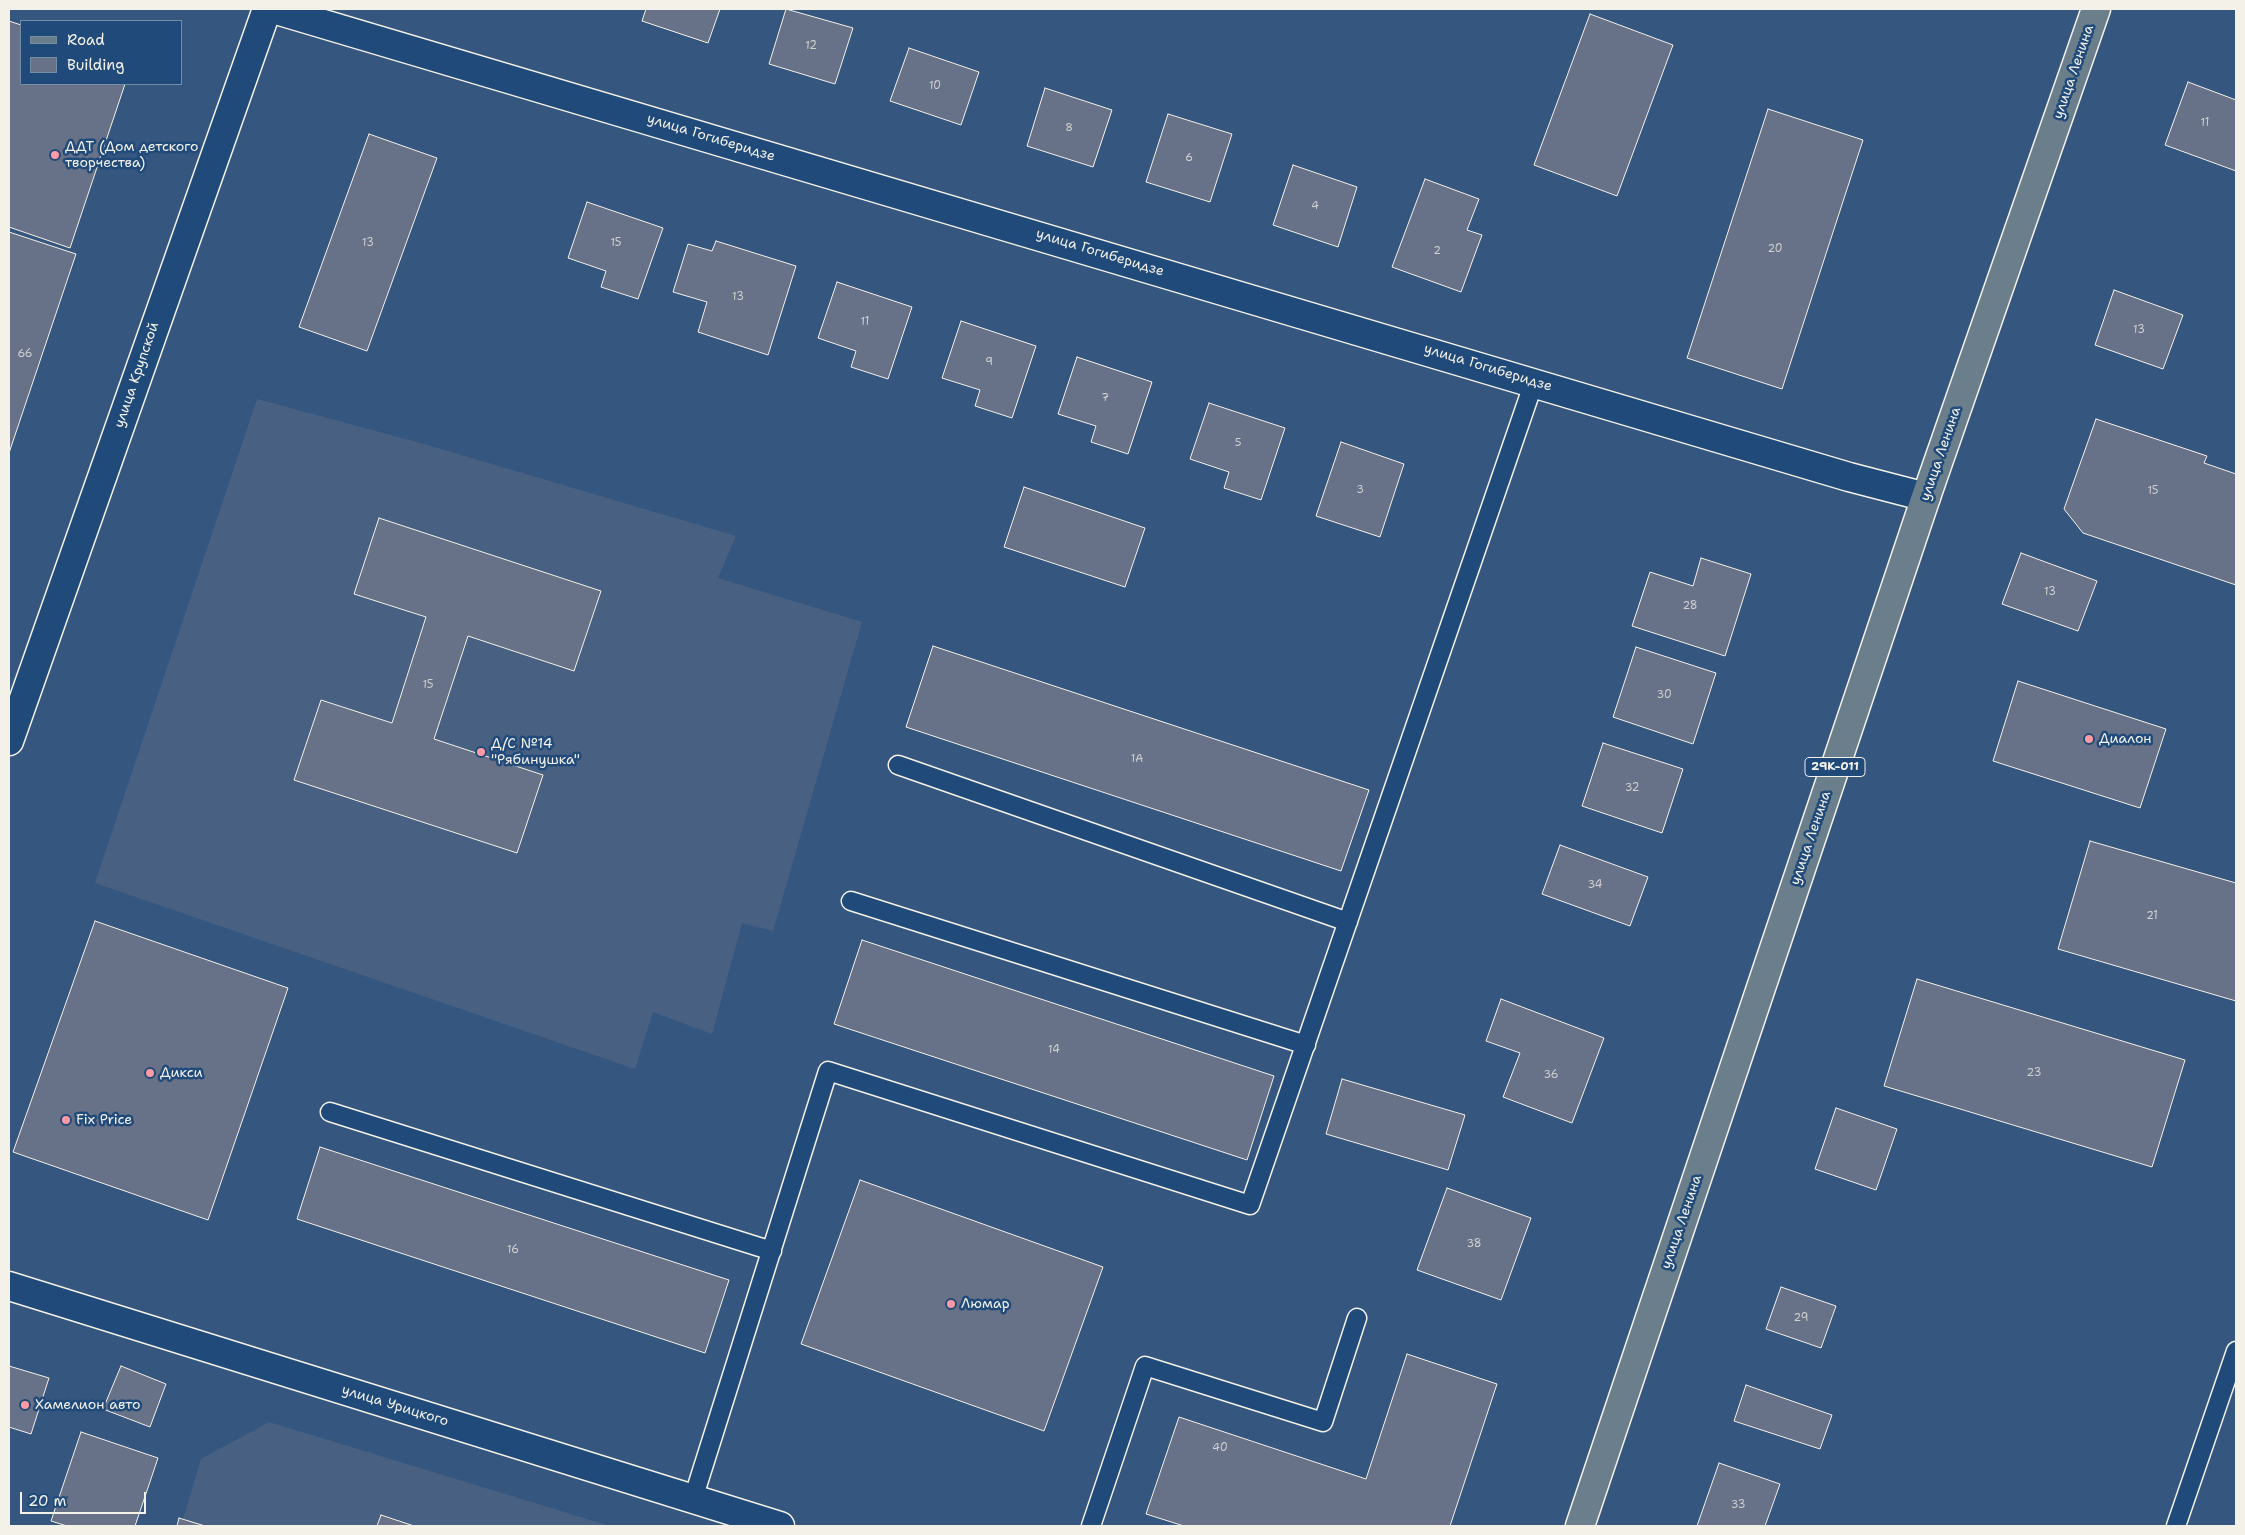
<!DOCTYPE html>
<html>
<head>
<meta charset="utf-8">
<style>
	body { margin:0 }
	#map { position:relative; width:2245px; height:1535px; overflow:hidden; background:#35567e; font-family:"Shantell Sans",sans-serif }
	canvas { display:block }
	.frame { position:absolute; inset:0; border:10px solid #f4f1e8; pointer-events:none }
	.legend { position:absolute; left:20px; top:20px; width:162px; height:65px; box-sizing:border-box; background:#1f4a7a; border:1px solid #748da6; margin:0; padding:6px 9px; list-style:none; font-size:15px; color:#f4f1e8 }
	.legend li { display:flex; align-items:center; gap:10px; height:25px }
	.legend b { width:25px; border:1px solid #748da6 }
	.scale { position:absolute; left:20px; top:1492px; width:126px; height:22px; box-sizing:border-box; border:2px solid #f4f1e8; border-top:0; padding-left:6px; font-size:15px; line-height:18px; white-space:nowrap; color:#f4f1e8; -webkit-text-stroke:4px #1f4a7a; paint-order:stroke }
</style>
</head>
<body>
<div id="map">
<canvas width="2245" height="1535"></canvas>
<div class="frame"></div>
<ul class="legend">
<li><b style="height:6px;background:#6b7e8b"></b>Road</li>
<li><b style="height:14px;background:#677187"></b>Building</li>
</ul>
<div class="scale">20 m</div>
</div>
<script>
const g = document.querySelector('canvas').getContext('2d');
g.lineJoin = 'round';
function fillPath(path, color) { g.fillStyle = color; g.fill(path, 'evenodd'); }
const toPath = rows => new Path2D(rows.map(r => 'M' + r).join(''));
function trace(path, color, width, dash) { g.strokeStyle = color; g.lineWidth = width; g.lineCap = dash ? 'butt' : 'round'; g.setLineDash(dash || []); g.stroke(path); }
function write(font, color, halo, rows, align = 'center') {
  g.font = font + ' "Shantell Sans",sans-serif'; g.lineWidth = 5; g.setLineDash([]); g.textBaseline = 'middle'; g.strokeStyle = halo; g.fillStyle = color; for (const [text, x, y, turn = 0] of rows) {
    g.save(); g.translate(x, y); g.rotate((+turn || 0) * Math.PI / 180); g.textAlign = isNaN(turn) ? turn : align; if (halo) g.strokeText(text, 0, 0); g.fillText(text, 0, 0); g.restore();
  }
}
fillPath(toPath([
	[257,399,424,444,736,536,718,578,862,622,773,931,742,923,712,1034,653,1012,635,1069,95,883],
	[269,1422,610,1526,181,1526,201,1459]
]), '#486183');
const building = toPath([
	[646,9,720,9,708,43,642,21,646,9],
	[786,9,853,28,835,84,769,64,786,9],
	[1590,14,1673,45,1617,196,1534,165,1590,14],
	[9,21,21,25,21,84,125,84,70,248,9,227,9,21],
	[909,48,979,72,961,125,890,101,909,48],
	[2188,82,2236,100,2236,171,2165,145,2188,82],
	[1045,88,1112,110,1093,167,1027,146,1045,88],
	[1768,109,1863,140,1782,389,1687,358,1768,109],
	[1168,114,1232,134,1210,202,1146,182,1168,114],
	[369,134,437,158,367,351,299,327,369,134],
	[1293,165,1357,187,1338,247,1273,225,1293,165],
	[1425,179,1479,199,1467,230,1482,235,1461,292,1392,267,1425,179],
	[587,202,663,228,638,299,601,287,606,271,568,258,587,202],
	[9,232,76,254,9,453,9,232],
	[716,241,796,266,768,355,698,332,707,302,673,292,688,244,712,251,716,241],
	[837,282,912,307,888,379,851,367,856,351,818,338,837,282],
	[2114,290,2183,315,2163,369,2095,345,2114,290],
	[961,321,1036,346,1012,418,975,406,980,390,942,378,961,321],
	[1077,357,1152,382,1128,454,1091,442,1096,426,1058,414,1077,357],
	[1209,403,1285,428,1261,500,1224,488,1229,472,1190,459,1209,403],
	[2096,419,2207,456,2204,463,2236,474,2236,585,2083,533,2064,509,2096,419],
	[1341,442,1404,464,1380,537,1316,516,1341,442],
	[1024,487,1145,528,1125,587,1004,547,1024,487],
	[379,518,601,591,574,671,468,636,434,739,543,775,517,853,294,780,321,700,392,723,426,617,354,594,379,518],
	[2021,553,2097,581,2078,631,2002,604,2021,553],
	[1701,558,1751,574,1725,656,1632,626,1650,572,1693,586,1701,558],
	[933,646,1369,790,1341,871,906,727,933,646],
	[1636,647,1716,673,1693,744,1613,717,1636,647],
	[2018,681,2166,729,2140,808,1993,761,2018,681],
	[1603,743,1683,769,1662,833,1582,806,1603,743],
	[2090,841,2236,883,2236,1001,2058,949,2090,841],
	[1560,845,1648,877,1630,926,1542,894,1560,845],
	[95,921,288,988,208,1220,13,1152,95,921],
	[862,940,1274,1076,1247,1160,834,1024,862,940],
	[1917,979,2185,1060,2152,1167,1884,1086,1917,979],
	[1501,999,1604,1038,1572,1123,1503,1097,1520,1053,1486,1041,1501,999],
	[1342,1079,1465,1115,1448,1170,1326,1134,1342,1079],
	[1836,1108,1897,1129,1876,1190,1815,1169,1836,1108],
	[320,1147,729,1280,705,1353,297,1219,320,1147],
	[860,1180,1103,1267,1044,1431,801,1344,860,1180],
	[1447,1188,1531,1218,1501,1300,1417,1270,1447,1188],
	[1781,1287,1836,1306,1821,1348,1766,1329,1781,1287],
	[1407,1354,1497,1384,1450,1526,1184,1526,1146,1514,1179,1417,1366,1479,1407,1354],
	[9,1366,49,1378,31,1434,9,1427,9,1366],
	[121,1366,166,1384,150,1427,103,1409,121,1366],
	[1746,1385,1832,1415,1820,1449,1734,1421,1746,1385],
	[81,1432,158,1458,135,1526,67,1526,51,1521,81,1432],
	[1719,1463,1780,1484,1765,1526,1697,1526,1719,1463],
	[381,1515,414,1526,377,1526,381,1515],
	[179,1518,205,1526,177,1526,179,1518]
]);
fillPath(building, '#677187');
trace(building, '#f4f1e8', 1);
const service = toPath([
	[898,765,1348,922],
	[851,901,1306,1045],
	[330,1112,772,1251],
	[693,1499,828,1071,1250,1205,1534,382],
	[1091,1526,1145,1366,1323,1422,1357,1318],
	[2176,1526,2236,1351]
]);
const minor = toPath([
	[273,9,1849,477,1926,497],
	[9,741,267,9],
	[9,1286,780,1526]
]);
const primary = toPath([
	[1580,1526,1926,497,2096,9]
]);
trace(service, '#f4f1e8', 21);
trace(minor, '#f4f1e8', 31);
trace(primary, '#f4f1e8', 31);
trace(service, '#1f4a7a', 18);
trace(minor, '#1f4a7a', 28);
trace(primary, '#6b7e8b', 28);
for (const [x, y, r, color] of [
	[55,155,5,"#ff9aa2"],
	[2089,739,5,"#ff9aa2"],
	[481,752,5,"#ff9aa2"],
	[150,1073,5,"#ff9aa2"],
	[66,1120,5,"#ff9aa2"],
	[951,1304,5,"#ff9aa2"],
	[25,1405,5,"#ff9aa2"]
]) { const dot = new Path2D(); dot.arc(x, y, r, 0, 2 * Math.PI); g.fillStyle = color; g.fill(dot); trace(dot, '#1f4a7a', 2); }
write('11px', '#d1d1d0', null, [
	["12",811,46],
	["10",935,86],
	["11",2205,123],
	["8",1069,128],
	["6",1189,158],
	["4",1315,206],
	["13",368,243],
	["15",616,243],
	["20",1775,249],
	["2",1437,251],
	["13",738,297],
	["11",865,322],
	["13",2139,330],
	["66",25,354],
	["9",989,362],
	["7",1105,398],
	["5",1238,443],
	["3",1360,490],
	["15",2153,491],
	["13",2050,592],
	["28",1690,606],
	["15",428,685],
	["30",1664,695],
	["1А",1137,759],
	["32",1632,788],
	["34",1595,885],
	["21",2152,916],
	["14",1054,1050],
	["23",2034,1073],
	["36",1551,1075],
	["38",1474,1244],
	["16",513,1250],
	["29",1801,1318],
	["40",1220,1448],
	["33",1738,1505]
]);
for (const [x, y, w] of [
	[1835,767,60]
]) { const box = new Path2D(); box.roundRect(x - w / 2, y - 9.5, w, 19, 4); g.fillStyle = '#1f4a7a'; g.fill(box); trace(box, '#f4f1e8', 1); }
write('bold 12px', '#f4f1e8', null, [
	["29К-011",1835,767]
]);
write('14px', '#f4f1e8', '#1f4a7a', [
	["улица Ленина",2074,72,-71],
	["улица Гогиберидзе",711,138,17],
	["улица Гогиберидзе",1100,253,17],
	["улица Гогиберидзе",1488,368,17],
	["улица Крупской",137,375,-71],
	["улица Ленина",1941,454,-71],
	["улица Ленина",1811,838,-71],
	["улица Ленина",1682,1222,-71],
	["улица Урицкого",395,1406,17]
]);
write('14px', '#f4f1e8', '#1f4a7a', [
	["ДДТ (Дом детского",65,147],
	["творчества)",65,163],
	["Диалон",2099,739],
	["Д/С №14",491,744],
	["\"Рябинушка\"",491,760],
	["Дикси",160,1073],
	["Fix Price",76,1120],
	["Люмар",961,1304],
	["Хамелион авто",35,1405]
], 'left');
</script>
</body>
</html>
